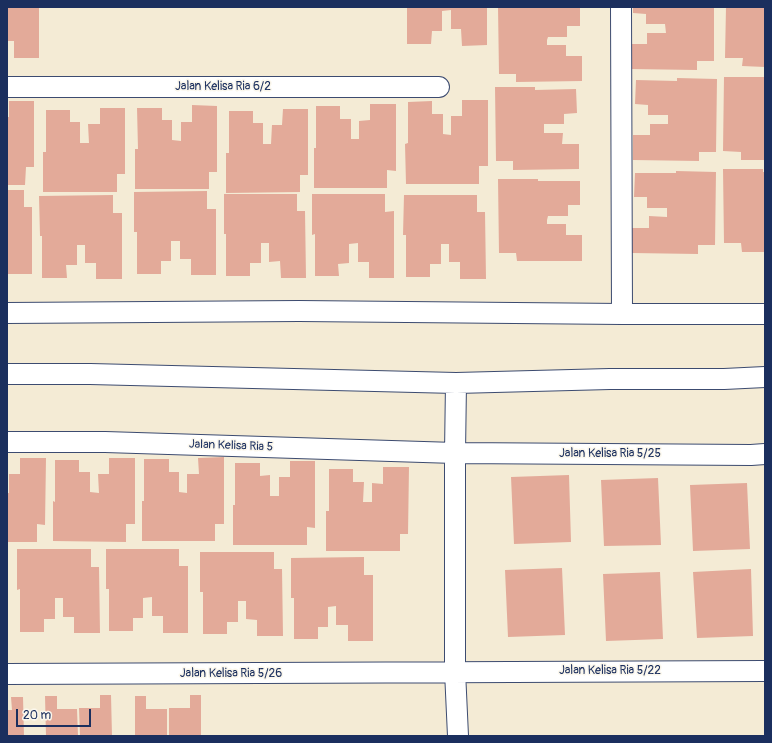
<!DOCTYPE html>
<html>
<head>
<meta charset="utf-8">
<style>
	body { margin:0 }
	#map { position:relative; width:772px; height:743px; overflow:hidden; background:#f4ebd5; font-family:Pangolin,sans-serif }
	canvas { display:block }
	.frame { position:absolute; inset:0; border:8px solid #1b2f5e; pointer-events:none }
	.scale { position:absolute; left:16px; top:709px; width:75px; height:18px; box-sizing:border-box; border:2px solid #1b2f5e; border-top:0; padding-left:5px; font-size:12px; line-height:14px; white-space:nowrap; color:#1b2f5e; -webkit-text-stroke:3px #fbf7ec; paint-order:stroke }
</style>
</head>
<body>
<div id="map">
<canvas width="772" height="743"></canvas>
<div class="frame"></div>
<div class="scale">20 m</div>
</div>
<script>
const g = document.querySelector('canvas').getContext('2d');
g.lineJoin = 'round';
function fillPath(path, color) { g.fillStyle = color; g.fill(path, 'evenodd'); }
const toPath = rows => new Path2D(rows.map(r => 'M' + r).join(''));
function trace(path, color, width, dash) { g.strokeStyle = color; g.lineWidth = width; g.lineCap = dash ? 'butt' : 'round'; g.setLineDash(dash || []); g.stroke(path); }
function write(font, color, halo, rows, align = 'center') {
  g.font = font + ' Pangolin,sans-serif'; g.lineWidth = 3; g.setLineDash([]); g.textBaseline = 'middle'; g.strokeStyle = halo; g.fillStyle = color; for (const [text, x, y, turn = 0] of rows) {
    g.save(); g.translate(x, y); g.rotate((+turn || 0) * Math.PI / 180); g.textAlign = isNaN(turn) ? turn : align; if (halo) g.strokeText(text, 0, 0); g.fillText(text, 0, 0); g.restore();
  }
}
fillPath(toPath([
	[7,7,39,7,39,58,14,58,14,41,7,41],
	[407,7,487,7,487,45,462,46,461,29,451,29,451,10,442,11,442,31,432,31,431,44,407,44],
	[498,7,580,7,580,26,567,26,567,37,548,37,547,40,547,45,566,45,566,56,582,56,582,81,516,82,516,74,499,74],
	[633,7,714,7,714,61,697,61,697,70,630,69,631,44,647,44,647,33,666,33,665,24,646,24,646,14,633,13],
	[726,7,765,7,765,67,742,66,743,58,725,58],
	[724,77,764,77,765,160,741,160,741,152,723,151],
	[677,78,717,79,716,152,699,152,699,161,633,160,633,135,650,135,650,124,668,124,668,115,648,115,648,105,635,104,636,80,677,81],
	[495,87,535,87,535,90,576,89,577,113,564,114,564,124,544,124,544,133,563,133,562,144,579,144,579,169,513,170,513,161,496,161],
	[462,100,488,100,488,166,479,166,479,184,406,184,405,144,408,143,408,102,432,101,432,114,443,114,443,134,451,135,451,116,462,116],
	[9,101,34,101,34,167,26,167,25,185,7,185,7,117,9,117],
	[370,104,396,104,396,171,387,170,387,188,314,188,314,148,316,148,316,106,340,106,340,119,351,119,351,139,359,139,359,121,370,120],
	[192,105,217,106,217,172,209,172,209,189,135,189,135,149,138,149,137,108,162,108,162,120,172,120,172,140,181,141,181,122,192,122],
	[100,108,125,108,125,174,117,174,117,192,43,192,43,152,46,152,46,110,70,110,70,122,80,122,80,143,89,143,88,124,100,124],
	[283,109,308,109,308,175,300,175,300,192,226,193,226,153,229,153,229,111,253,111,253,123,263,123,263,144,271,144,272,125,282,125],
	[723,169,763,169,763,172,765,172,765,252,742,252,741,243,724,243],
	[676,171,716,172,715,245,698,245,698,254,632,253,632,228,649,228,649,216,667,217,667,208,647,208,647,197,634,197,635,173,676,173],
	[498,179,538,179,538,181,580,181,580,205,568,205,568,216,548,216,547,220,547,224,566,224,566,235,582,235,582,261,517,261,516,253,499,253],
	[7,190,24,190,24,207,32,207,32,274,7,274],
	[207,191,207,209,216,209,216,275,191,275,191,259,180,259,180,241,171,241,171,261,161,261,161,274,137,274,137,232,134,232,134,192],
	[224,194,297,194,297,211,305,211,306,278,281,278,280,261,269,262,269,243,261,243,261,263,250,263,250,276,226,276,226,234,224,234],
	[312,194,385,194,385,212,394,211,394,278,369,278,369,262,358,262,358,243,349,244,349,263,338,264,339,276,315,276,315,234,312,235],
	[113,195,113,213,122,213,122,279,96,279,96,263,85,263,85,245,77,245,77,265,66,265,67,278,42,278,42,236,40,236,39,196],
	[404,195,477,195,477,212,485,212,486,279,460,279,460,262,449,262,449,244,441,244,441,264,430,264,430,277,406,277,406,235,403,235],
	[224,457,224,524,215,524,215,541,142,541,142,501,144,501,144,459,169,459,169,472,179,472,179,492,187,493,187,474,199,474,198,458],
	[20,458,46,458,45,525,37,524,37,542,7,542,7,493,9,493,9,474,20,474],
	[109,458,135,458,135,524,126,524,126,542,53,541,53,501,55,502,55,460,79,460,79,472,90,472,90,492,99,493,98,474,109,474],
	[290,461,315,461,315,528,307,527,307,545,233,545,233,505,235,505,235,463,260,463,260,476,270,475,270,496,279,496,279,477,290,477],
	[383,467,409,467,408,534,400,534,400,551,326,551,326,511,329,511,329,469,353,469,353,482,364,482,363,502,372,502,372,483,383,484],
	[569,475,571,542,514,544,511,477],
	[658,478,661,545,604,546,601,480],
	[747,483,750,549,693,551,690,485],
	[17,549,91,549,91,567,99,567,100,633,74,633,74,617,63,617,63,598,55,598,55,619,44,619,44,632,20,632,20,589,17,590],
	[106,549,179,549,179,566,188,566,188,633,163,633,163,616,152,616,152,597,143,598,143,618,133,618,133,631,109,631,109,589,106,589],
	[200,552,274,552,274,569,282,569,283,636,257,636,257,620,246,619,246,601,238,601,238,622,227,622,227,634,203,634,203,592,200,592],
	[364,557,364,575,373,575,373,641,348,641,348,625,336,625,336,606,328,607,328,627,318,627,318,639,294,639,294,598,291,598,291,558],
	[562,568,565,635,508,637,505,570],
	[751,569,753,636,697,638,693,572],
	[660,572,663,639,606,641,603,574],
	[100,695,111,695,112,736,80,736,79,708,100,708],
	[190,695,201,695,201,736,169,736,169,708,190,708],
	[45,696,57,696,57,709,77,709,78,736,46,736],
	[135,696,146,696,146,709,167,709,167,736,135,736],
	[11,697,23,697,24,736,7,736,7,710,12,710]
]), '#e3aa99');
const minor = toPath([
	[621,7,622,314],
	[7,87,439,87],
	[7,313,299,311,622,314,765,314],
	[7,374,90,374,456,383,610,379,724,379,765,377],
	[456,383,455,453,455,671,458,736],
	[7,442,105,442,455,453,751,455,765,454],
	[7,674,765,671]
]);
trace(minor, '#3c4b70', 22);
trace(minor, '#fff', 20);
write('12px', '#1b2f5e', '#fbf7ec', [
	["Jalan Kelisa Ria 6/2",223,87],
	["Jalan Kelisa Ria 5",231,446,2],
	["Jalan Kelisa Ria 5/25",610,454],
	["Jalan Kelisa Ria 5/22",610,671],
	["Jalan Kelisa Ria 5/26",231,674]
]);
</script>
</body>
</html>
